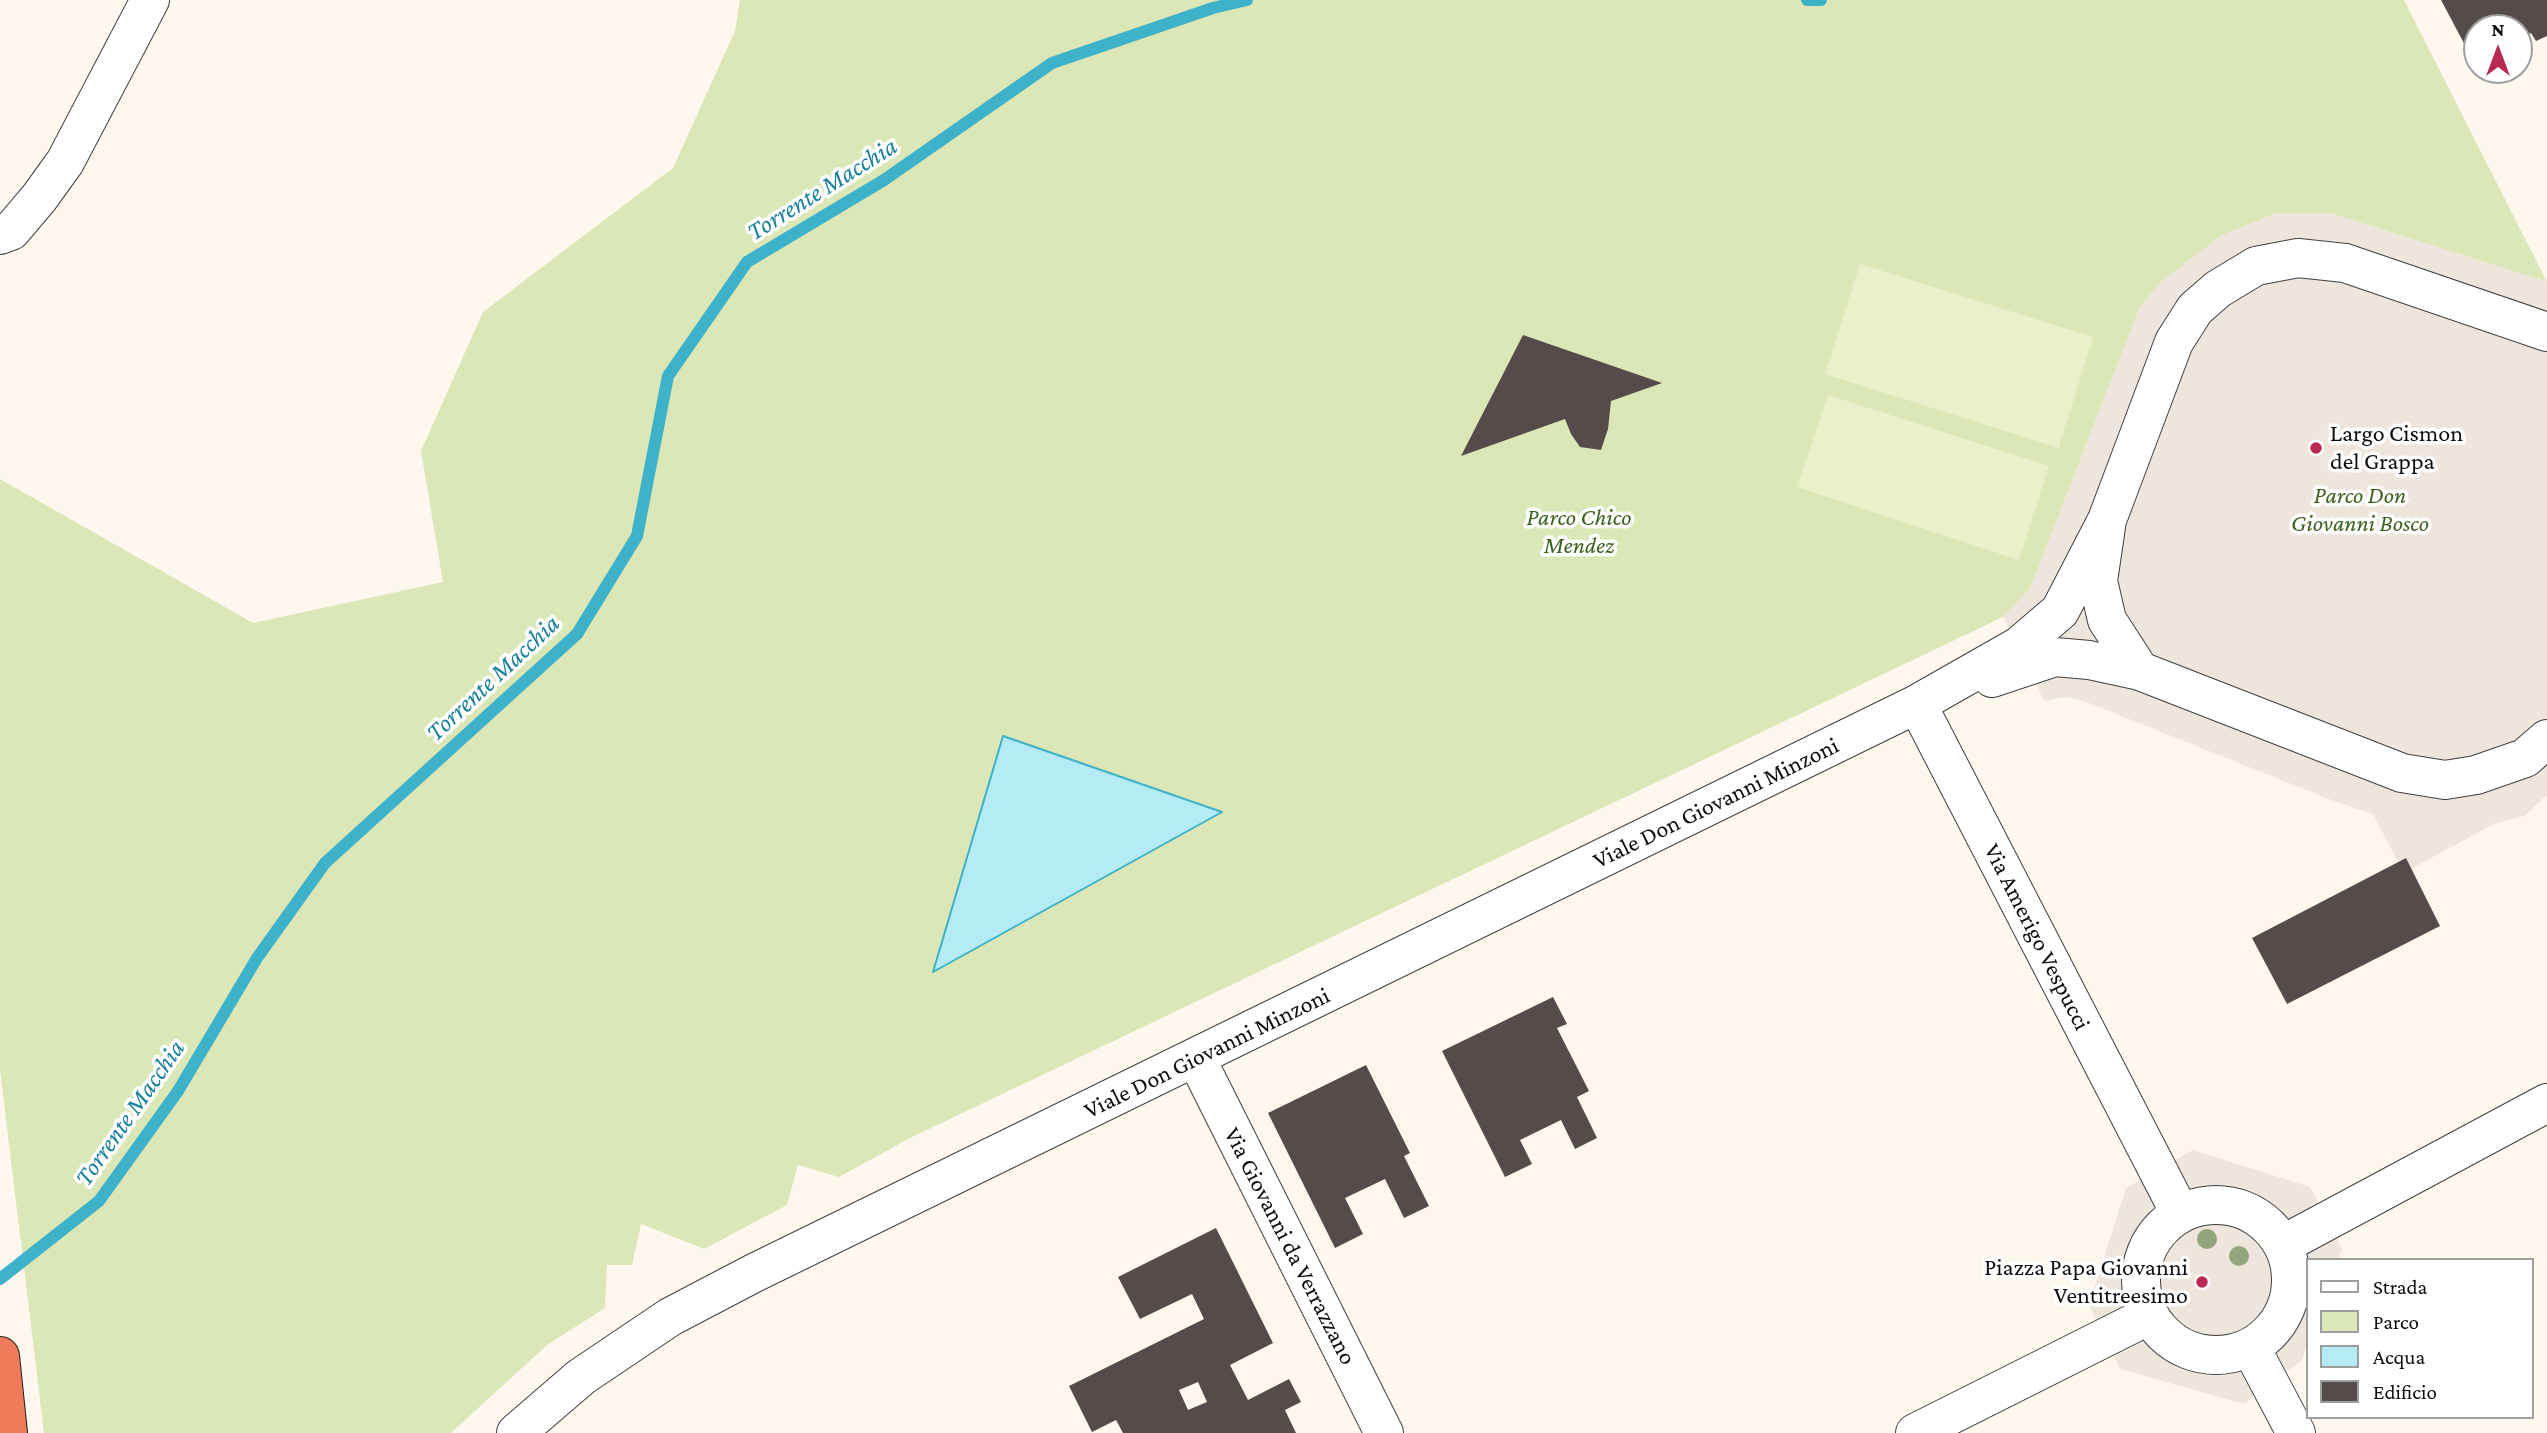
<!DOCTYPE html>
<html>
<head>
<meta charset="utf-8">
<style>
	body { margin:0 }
	#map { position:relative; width:2547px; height:1433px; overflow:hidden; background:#fef7ed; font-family:"Crimson Pro",serif }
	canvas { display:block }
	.legend { position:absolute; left:2306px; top:1258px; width:228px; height:161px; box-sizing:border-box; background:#fff; border:2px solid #9e9e9e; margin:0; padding:9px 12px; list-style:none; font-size:21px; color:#0d0d0d }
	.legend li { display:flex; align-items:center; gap:14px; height:35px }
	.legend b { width:35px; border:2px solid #9e9e9e }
	.north { position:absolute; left:2463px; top:14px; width:70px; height:70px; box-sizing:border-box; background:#fff; border:2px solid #9e9e9e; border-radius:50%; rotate:0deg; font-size:19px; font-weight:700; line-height:28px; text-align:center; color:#0d0d0d }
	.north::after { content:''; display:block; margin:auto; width:24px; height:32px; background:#b82a52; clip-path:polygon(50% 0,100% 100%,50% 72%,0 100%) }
</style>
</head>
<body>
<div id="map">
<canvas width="2547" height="1433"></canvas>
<ul class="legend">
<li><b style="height:9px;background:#fff"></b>Strada</li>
<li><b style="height:19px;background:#dce7b8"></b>Parco</li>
<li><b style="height:19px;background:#b4ebf4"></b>Acqua</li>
<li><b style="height:19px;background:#554b4a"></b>Edificio</li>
</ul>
<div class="north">N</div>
</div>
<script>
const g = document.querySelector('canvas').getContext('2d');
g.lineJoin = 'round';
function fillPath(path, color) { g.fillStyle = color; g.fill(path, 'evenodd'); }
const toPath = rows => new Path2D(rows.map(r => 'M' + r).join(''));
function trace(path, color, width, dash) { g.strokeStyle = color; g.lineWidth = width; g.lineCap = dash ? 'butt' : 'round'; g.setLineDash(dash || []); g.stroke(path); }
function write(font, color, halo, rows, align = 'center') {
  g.font = font + ' "Crimson Pro",serif'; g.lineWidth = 7; g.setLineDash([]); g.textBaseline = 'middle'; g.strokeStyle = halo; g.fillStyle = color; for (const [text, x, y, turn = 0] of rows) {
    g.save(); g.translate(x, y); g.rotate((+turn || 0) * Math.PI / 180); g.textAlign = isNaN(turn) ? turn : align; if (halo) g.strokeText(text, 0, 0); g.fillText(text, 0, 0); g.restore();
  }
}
fillPath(toPath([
	[740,0,2404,0,2547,282,2330,213,2163,280,2140,307,2030,589,2003,617,910,1138,839,1177,798,1165,787,1205,704,1249,641,1224,632,1265,607,1265,605,1308,547,1345,451,1433,44,1433,0,1070,0,479,253,623,443,582,421,451,483,312,673,168,735,31]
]), '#dce7b8');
fillPath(toPath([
	[1860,264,2093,337,2059,448,1825,374],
	[1828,395,2049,466,2019,560,1797,487]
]), '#ebefca');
fillPath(toPath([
	[2276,213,2330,213,2547,282,2547,795,2524,816,2494,824,2411,869,2398,862,2373,814,2334,801,2089,703,2067,697,2044,701,2003,617,2030,589,2140,307,2163,280,2222,235],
	[2193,1150,2310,1187,2342,1249,2338,1260,2307,1260,2307,1344,2302,1360,2244,1404,2120,1369,2089,1305,2126,1188]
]), '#eee5dd');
const water = toPath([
	[1003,736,1222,812,933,972,1003,736]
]);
fillPath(water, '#b4ebf4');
trace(water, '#3db2c9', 2);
trace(toPath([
	[1807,0,1821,0],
	[0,1279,99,1201,178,1091,257,958,325,863,577,634,637,536,668,376,747,262,884,180,1052,63,1213,8,1247,0]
]), '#3db2c9', 12);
fillPath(toPath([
	[2441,0,2547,0,2547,36,2536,41,2531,33,2519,39,2519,28,2477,28,2477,61,2474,62],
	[1523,335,1662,383,1611,401,1608,429,1601,450,1580,447,1571,434,1565,419,1461,456],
	[2406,858,2440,926,2287,1004,2252,938],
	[1553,997,1567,1024,1557,1028,1589,1091,1577,1097,1597,1138,1575,1149,1561,1120,1520,1140,1532,1164,1505,1177,1442,1051],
	[1366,1065,1410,1153,1404,1156,1429,1206,1404,1218,1385,1179,1345,1198,1363,1234,1335,1248,1268,1113],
	[1216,1228,1273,1343,1230,1365,1248,1400,1289,1379,1301,1402,1285,1410,1296,1433,1123,1433,1116,1420,1092,1432,1069,1386,1204,1319,1192,1294,1140,1319,1118,1277],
	[1198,1382,1207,1402,1188,1410,1179,1390]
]), '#554b4a');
const minor = toPath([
	[0,235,11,231,39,198,65,162,150,0],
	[2547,332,2345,263,2298,258,2256,266,2218,289,2195,309,2174,342,2107,520,2098,581,2107,620,2140,671,2402,773,2445,780,2476,775,2525,758,2547,739],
	[1992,678,2055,657,2089,660,2140,671],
	[1917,704,2180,1213],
	[1196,1058,1384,1433],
	'2141 1280a75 75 0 1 1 150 0a75 75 0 1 1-150 0Z',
	[2284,1244,2547,1103],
	[2251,1348,2296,1433],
	[516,1433,581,1377,670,1317,754,1273,1917,704,2019,646,2060,611,2107,520],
	[1915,1433,2148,1316]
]);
const highway = toPath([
	[0,1356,8,1433]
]);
trace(minor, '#404040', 40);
trace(highway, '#1e1e1e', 40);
trace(minor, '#fff', 38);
trace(highway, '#ef7b5a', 38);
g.fillStyle = '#94a57c';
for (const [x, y] of [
	[2207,1239],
	[2239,1256]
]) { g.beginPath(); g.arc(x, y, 10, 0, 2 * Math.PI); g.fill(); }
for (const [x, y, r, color] of [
	[2316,448,7,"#b82a52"],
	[2202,1282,7,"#b82a52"]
]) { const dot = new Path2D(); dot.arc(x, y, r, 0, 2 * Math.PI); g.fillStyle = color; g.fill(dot); trace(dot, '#fff', 2.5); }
write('24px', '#0d0d0d', '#fff', [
	["Largo Cismon",2330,434],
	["del Grappa",2330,462],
	["Piazza Papa Giovanni",2188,1268,"right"],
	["Ventitreesimo",2188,1296,"right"]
], 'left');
write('italic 24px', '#3d621f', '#fff', [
	["Parco Don",2360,496],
	["Giovanni Bosco",2360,524],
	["Parco Chico",1579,518],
	["Mendez",1579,546]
]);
write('24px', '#0d0d0d', '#fff', [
	["Viale Don Giovanni Minzoni",1716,803,-26],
	["Via Amerigo Vespucci",2037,937,63],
	["Viale Don Giovanni Minzoni",1207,1053,-26],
	["Via Giovanni da Verrazzano",1290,1246,63]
]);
write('italic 26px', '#1a819a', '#fff', [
	["Torrente Macchia",822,189,-32],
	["Torrente Macchia",493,678,-43],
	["Torrente Macchia",130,1113,-55]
]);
</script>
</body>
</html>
